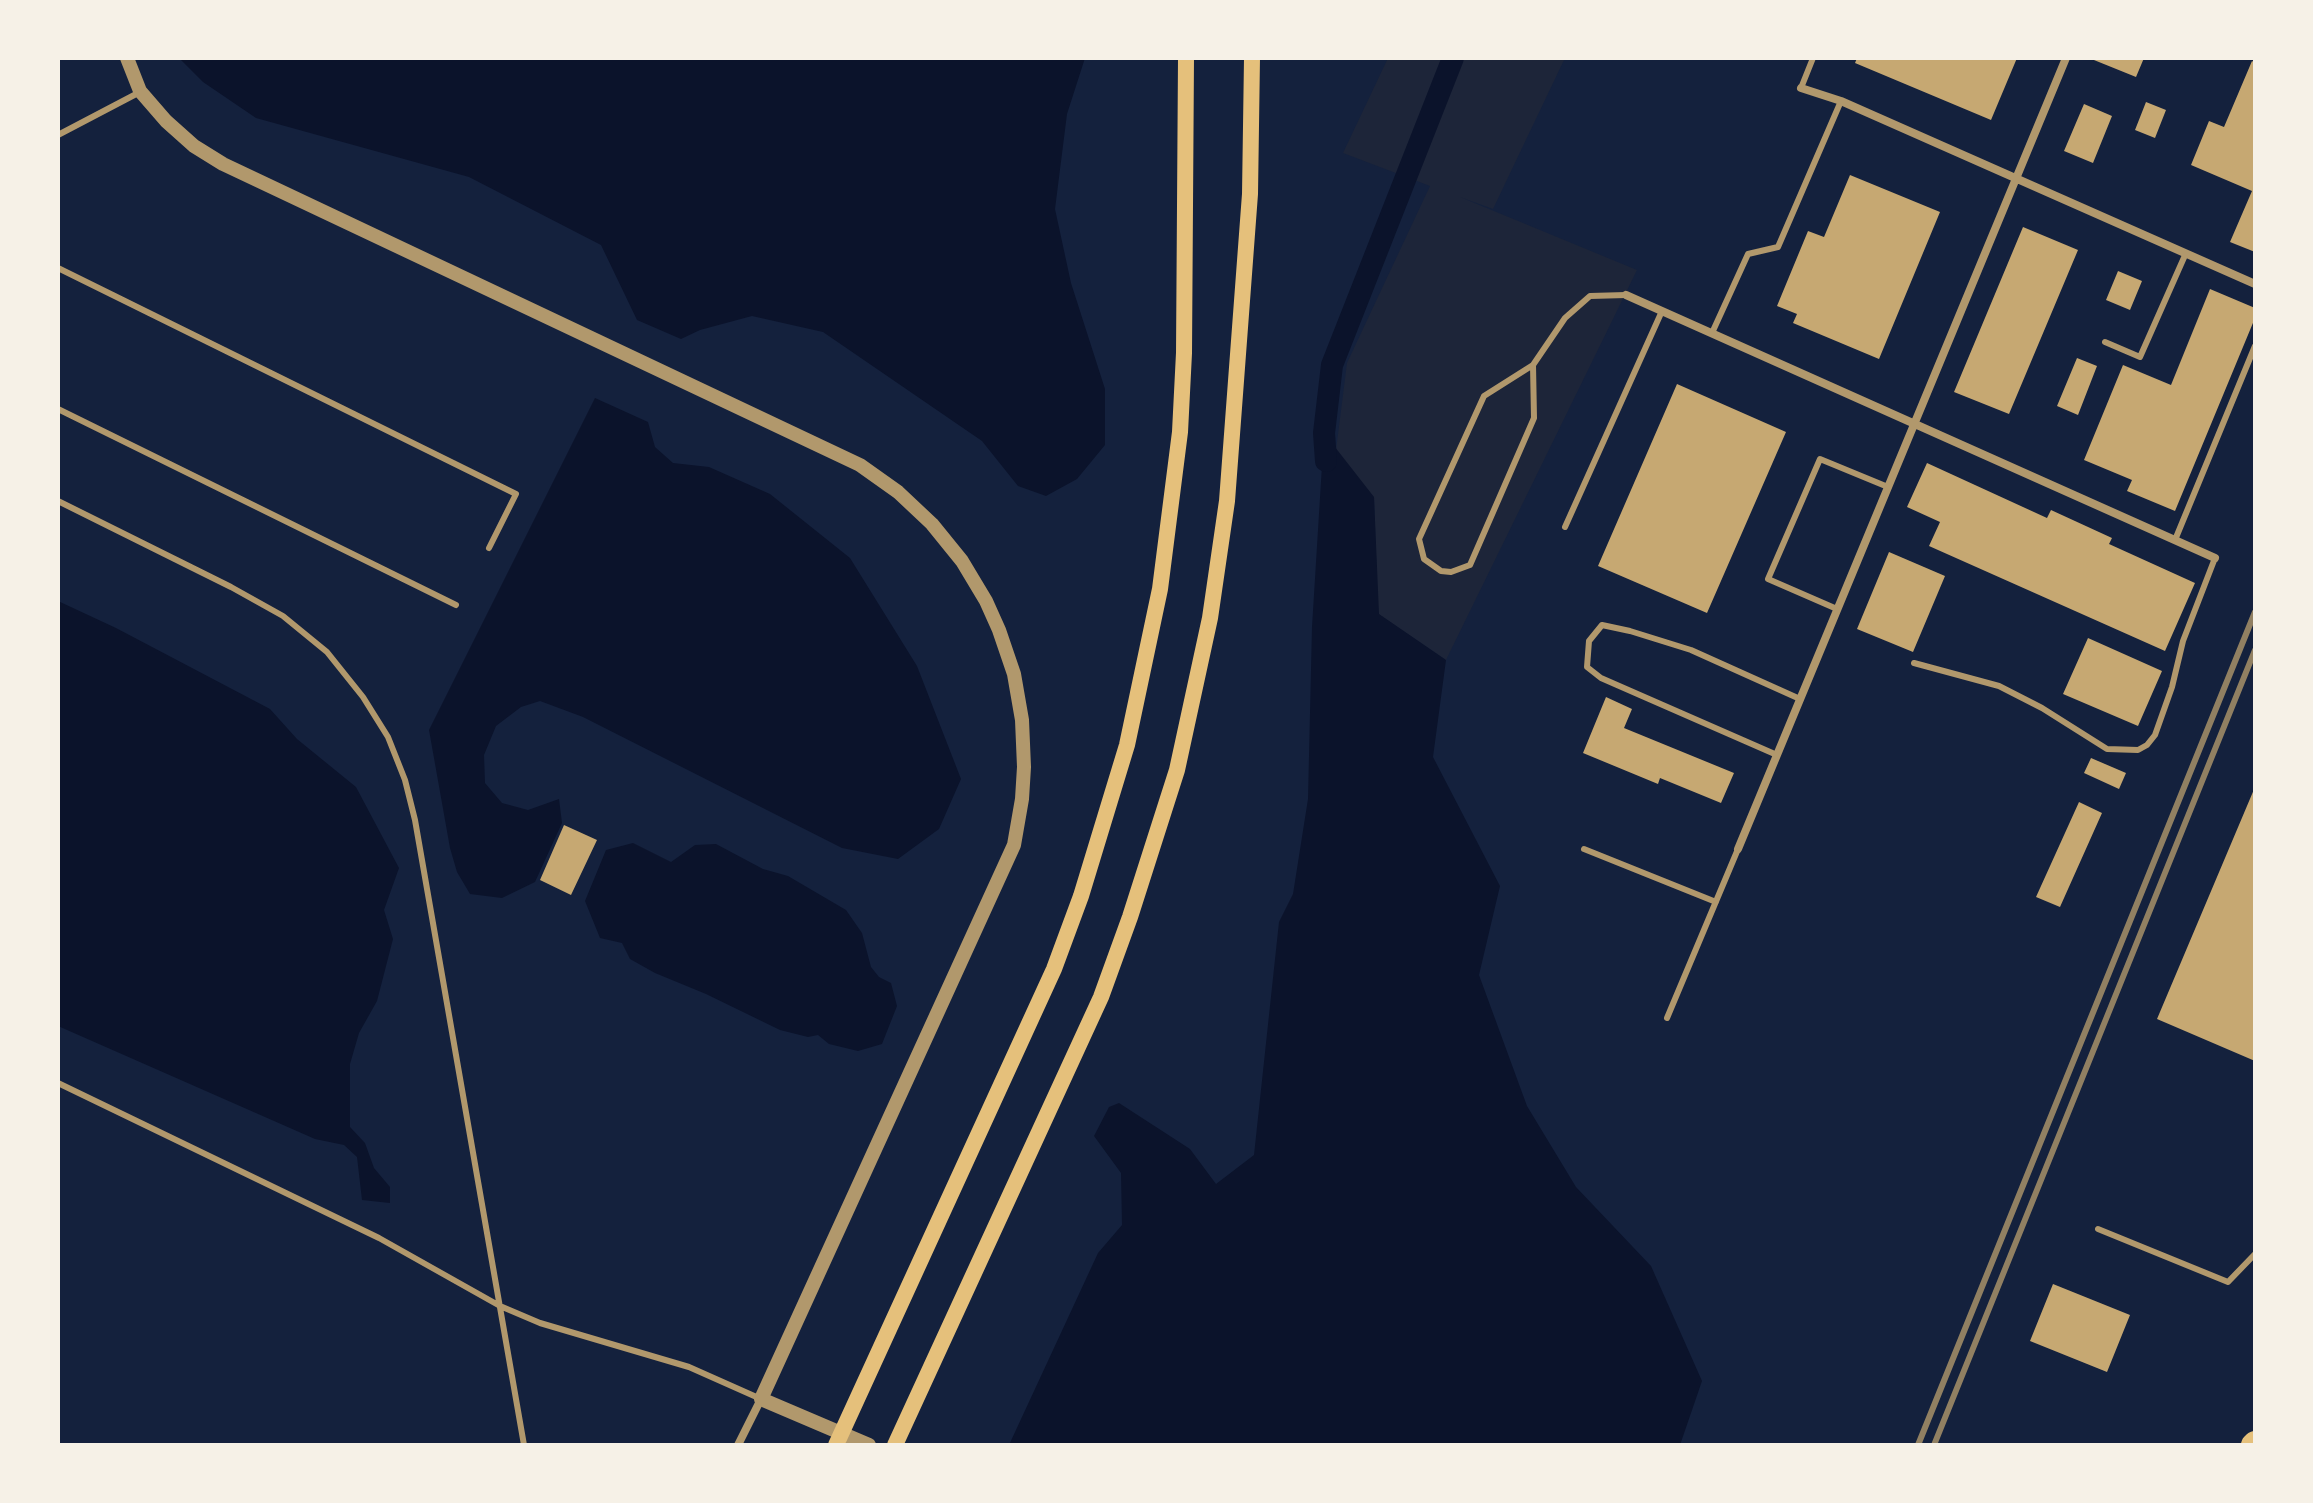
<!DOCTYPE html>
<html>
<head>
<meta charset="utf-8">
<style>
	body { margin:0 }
	#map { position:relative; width:2313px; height:1503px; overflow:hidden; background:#14213d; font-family:Helvetica,sans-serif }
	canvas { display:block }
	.frame { position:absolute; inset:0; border:60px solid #f6f1e7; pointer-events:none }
</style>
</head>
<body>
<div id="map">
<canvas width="2313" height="1503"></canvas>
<div class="frame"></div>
</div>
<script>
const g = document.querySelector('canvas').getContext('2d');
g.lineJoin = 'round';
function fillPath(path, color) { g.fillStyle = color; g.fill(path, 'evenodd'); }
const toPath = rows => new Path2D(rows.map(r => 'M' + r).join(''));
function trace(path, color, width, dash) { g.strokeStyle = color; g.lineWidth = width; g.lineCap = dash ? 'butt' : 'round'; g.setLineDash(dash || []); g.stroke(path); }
fillPath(toPath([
	[1388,58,1565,58,1493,209,1460,197,1637,270,1446,660,1378,614,1374,498,1336,450,1347,363,1430,186,1343,153]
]), '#1d2539');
fillPath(toPath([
	[179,58,1085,58,1067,114,1055,209,1071,283,1105,389,1105,445,1077,479,1046,496,1018,486,982,441,823,332,752,316,700,330,681,339,637,320,601,245,469,177,256,118,203,82],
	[595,398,648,422,655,447,673,463,709,467,770,494,850,558,917,666,961,779,939,829,898,859,842,848,583,717,540,701,521,707,496,726,484,755,485,783,502,803,528,810,559,799,562,823,535,882,502,898,470,894,457,872,450,848,429,730],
	[1324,433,1374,497,1379,614,1446,660,1433,757,1500,886,1479,975,1527,1106,1576,1187,1651,1266,1702,1381,1680,1445,1009,1445,1098,1253,1122,1225,1121,1173,1094,1136,1109,1107,1119,1103,1190,1149,1216,1184,1254,1155,1279,922,1293,894,1308,799,1312,627],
	[58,601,116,628,270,709,297,739,356,787,399,868,384,910,393,939,377,1001,359,1033,350,1064,350,1127,365,1143,374,1168,390,1187,390,1203,362,1200,357,1157,344,1145,315,1139,58,1026],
	[633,843,671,862,695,845,716,844,763,869,788,876,846,910,862,933,871,967,879,977,891,983,897,1006,882,1044,858,1051,829,1044,818,1035,808,1037,780,1030,706,994,655,973,630,959,622,943,600,938,585,901,606,850]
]), '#0b132b');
trace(toPath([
	[1326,461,1324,433,1332,365,1453,58]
]), '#0b132b', 22);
fillPath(toPath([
	[1857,58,2017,58,1991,120,1855,63],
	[2089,58,2144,58,2136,77],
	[2252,61,2255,63,2255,252,2230,242,2252,191,2191,165,2209,121,2224,127],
	[2146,102,2166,110,2155,138,2135,130],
	[2084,104,2112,116,2093,163,2064,151],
	[1850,175,1940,212,1879,359,1793,323,1797,314,1777,306,1808,231,1824,237],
	[2023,227,2078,250,2009,414,1954,392],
	[2118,271,2142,281,2130,310,2106,300],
	[2210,289,2255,308,2255,318,2175,511,2127,491,2132,480,2084,460,2123,365,2171,385],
	[2077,358,2097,366,2078,415,2057,406],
	[1677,384,1786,432,1707,613,1598,566],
	[1927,463,2047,518,2051,510,2112,538,2109,544,2195,583,2165,651,1929,546,1940,522,1907,507],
	[1889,552,1945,576,1913,652,1857,629],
	[2088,638,2162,671,2138,726,2063,694],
	[1606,697,1632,709,1624,728,1734,773,1721,803,1660,778,1658,784,1583,753],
	[2091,758,2126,773,2119,789,2084,773],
	[2255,787,2255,1061,2157,1019],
	[2079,802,2102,813,2060,907,2036,897],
	[564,825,597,840,571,895,540,880],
	[2053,1284,2130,1315,2107,1372,2030,1341]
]), '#c6a872');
trace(toPath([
	[1801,88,1813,58],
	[58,135,140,92],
	[58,268,516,494,489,548],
	[1712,333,1748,254,1778,247,1841,101],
	[2105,342,2140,357,2186,253],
	[1533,365,1484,396,1419,539,1424,559,1441,571,1451,572,1470,565,1534,418,1533,365,1565,318,1590,296,1626,295],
	[58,409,456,605],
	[58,501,231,587,283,616,327,652,363,697,388,737,405,780,415,820,524,1445],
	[1565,527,1662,311],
	[2175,540,2255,346],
	[1837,609,1768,579,1820,459,1888,487],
	[1914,663,1999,686,2042,708,2107,749,2138,750,2147,745,2155,735,2172,687,2183,641,2215,558],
	[1777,755,1601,678,1587,667,1589,641,1602,625,1630,631,1691,650,1800,699],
	[1584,849,1716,902],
	[1667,1018,1738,849],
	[58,1083,379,1238,500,1306,540,1323,689,1367,761,1399],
	[2098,1229,2228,1282,2255,1254]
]), '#b1986c', 6);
trace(toPath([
	[1801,88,1841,101,2255,284],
	[1626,295,2215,558],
	[1738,849,2066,58],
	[738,1445,761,1399]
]), '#b1986c', 8);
trace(toPath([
	[127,58,140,91,166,121,194,146,223,164,860,465,898,492,932,524,962,561,986,601,999,630,1014,674,1022,720,1024,767,1022,799,1014,845,761,1399,869,1445]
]), '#b1986c', 14);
trace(toPath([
	[836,1445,1054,969,1081,896,1127,745,1160,589,1180,432,1184,353,1186,58],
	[895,1445,1101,997,1130,917,1177,770,1210,618,1227,501,1250,194,1252,58]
]), '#e5c07b', 16);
trace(toPath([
	[2253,1445,2255,1443]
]), '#e5c07b', 24);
trace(toPath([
	[1918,1445,2255,612],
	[1934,1445,2255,650]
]), '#918062', 6);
</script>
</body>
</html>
